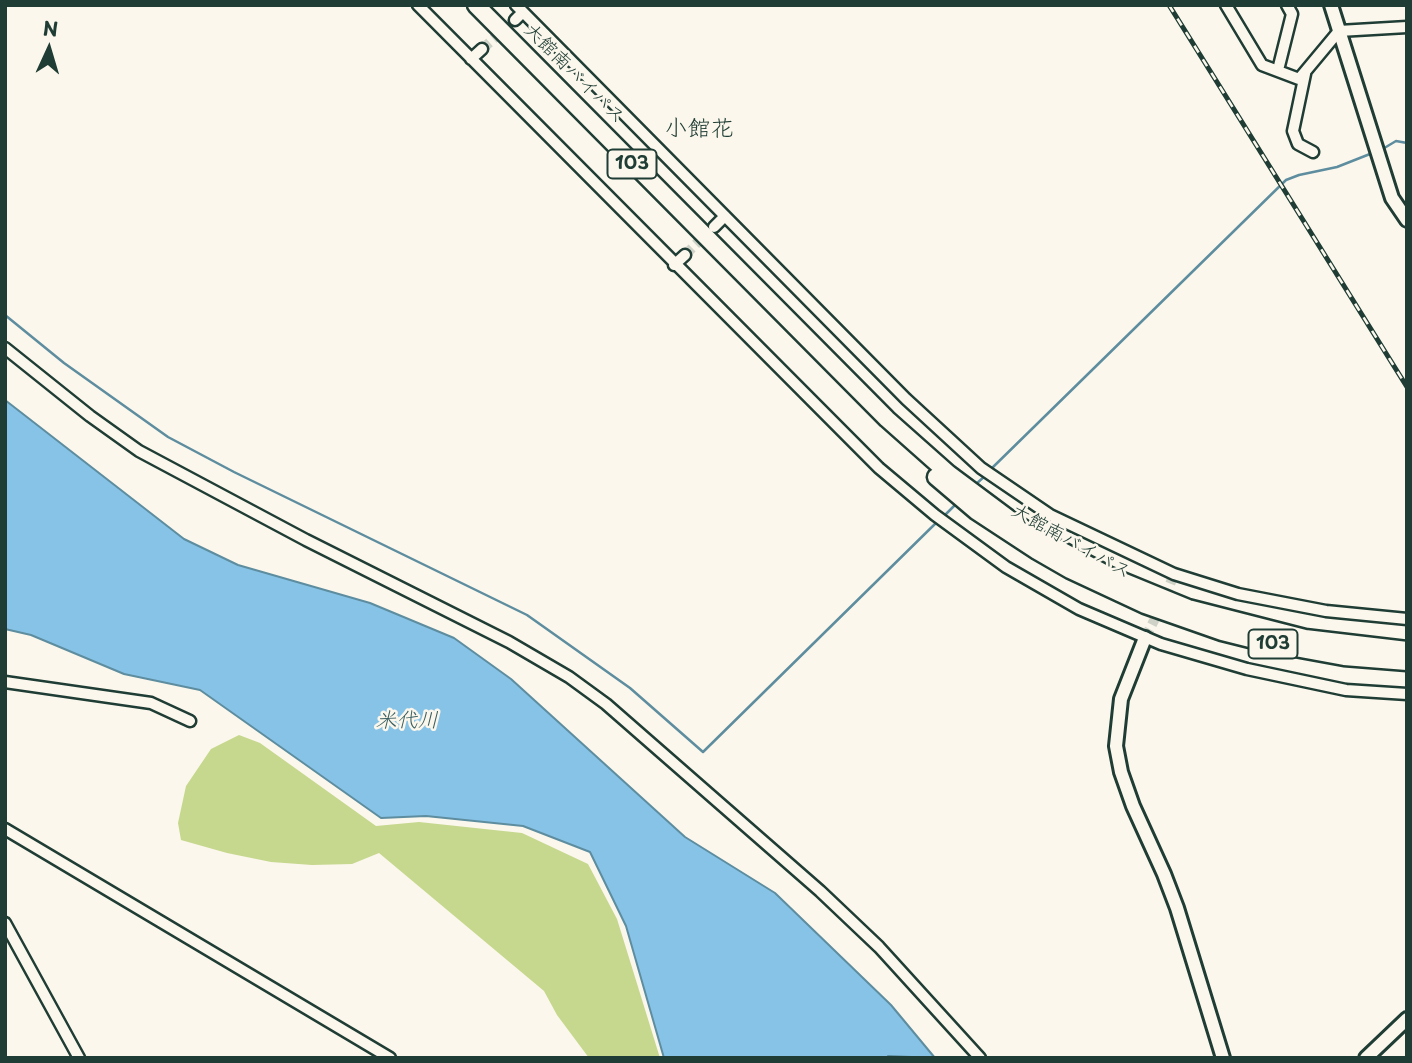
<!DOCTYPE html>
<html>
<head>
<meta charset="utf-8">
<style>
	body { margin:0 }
	#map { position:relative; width:1412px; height:1063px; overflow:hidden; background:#fbf7ec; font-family:"Playpen Sans",sans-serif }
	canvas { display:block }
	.frame { position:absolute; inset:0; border:7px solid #1f3d34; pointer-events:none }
	.north { position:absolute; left:14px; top:14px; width:70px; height:70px; -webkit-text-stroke:5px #fbf7ec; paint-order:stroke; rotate:4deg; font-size:19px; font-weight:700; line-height:28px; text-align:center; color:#1f3d34 }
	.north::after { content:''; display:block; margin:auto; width:24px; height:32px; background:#1f3d34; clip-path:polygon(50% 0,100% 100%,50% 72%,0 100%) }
</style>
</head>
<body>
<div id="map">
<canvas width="1412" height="1063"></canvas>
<div class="frame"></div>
<div class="north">N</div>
</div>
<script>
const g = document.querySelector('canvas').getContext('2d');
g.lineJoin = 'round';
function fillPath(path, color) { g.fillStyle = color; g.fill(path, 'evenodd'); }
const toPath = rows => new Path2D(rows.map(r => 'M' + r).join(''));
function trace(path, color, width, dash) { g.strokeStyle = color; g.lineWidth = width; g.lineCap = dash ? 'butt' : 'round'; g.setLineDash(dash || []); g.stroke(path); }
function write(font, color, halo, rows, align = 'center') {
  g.font = font + ' "Playpen Sans","Klee One",sans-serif'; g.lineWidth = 5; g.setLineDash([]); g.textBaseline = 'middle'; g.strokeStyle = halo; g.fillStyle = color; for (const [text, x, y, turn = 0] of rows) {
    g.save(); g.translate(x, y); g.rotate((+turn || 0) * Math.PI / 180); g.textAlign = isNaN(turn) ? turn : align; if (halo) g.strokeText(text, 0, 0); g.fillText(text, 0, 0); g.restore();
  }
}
fillPath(toPath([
	[239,735,260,743,376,826,419,822,522,833,588,864,617,919,660,1058,589,1058,557,1015,544,991,379,853,352,864,312,865,271,862,227,853,181,840,178,823,186,786,211,749]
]), '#c5d88d');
const water = toPath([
	[5,400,184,539,238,565,370,603,454,638,511,679,685,837,775,893,891,1005,935,1058,888,1056,888,1058,664,1058,626,926,590,852,523,826,426,816,381,818,200,690,124,674,31,635,5,629,5,400]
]);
fillPath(water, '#87c3e7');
trace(water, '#5d8d9f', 2);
trace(toPath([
	[1381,150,1396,141,1407,143],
	[5,315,64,363,168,437,234,472,527,615,630,688,703,752,938,521],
	[990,470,1286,180,1299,175,1337,167,1375,152],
	[975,485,986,475],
	[943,517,958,502]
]), '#5d8d9f', 2.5);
trace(toPath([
	[482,49,515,20],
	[685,255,708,232],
	[1145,638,1162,605,1174,574]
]), '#cfd2c7', 10, [10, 5]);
const minor = toPath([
	[418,5,879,468,935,515,1006,567,1079,609,1161,644,1247,669,1346,690,1407,694],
	[516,5,906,399,981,468,1050,515,1174,574,1238,594,1326,611,1407,619],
	[1226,5,1262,65,1299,79,1339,31,1407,27],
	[515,20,523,12],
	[471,59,482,49],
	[1278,70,1292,14,1287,5],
	[1305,74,1293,131,1298,144,1313,152],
	[714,227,725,216],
	[674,265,685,255],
	[5,348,90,416,139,451,306,540,509,642,569,677,606,704,820,891,879,947,980,1058],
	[5,682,151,703,190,721],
	[5,829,390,1058],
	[5,923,79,1058]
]);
const tertiary = toPath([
	[1331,5,1392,198,1407,220],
	[1145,638,1121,699,1116,746,1121,772,1133,806,1164,874,1177,908,1223,1058],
	[1366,1058,1407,1019]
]);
const trunk = toPath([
	[476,5,887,419,949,474,1012,521,1042,540,1110,576,1188,608,1305,638,1407,650],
	[936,477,976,511,1037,551,1070,570,1145,605,1222,632,1262,642,1344,657,1407,662]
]);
trace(minor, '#1f3d34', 15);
trace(tertiary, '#1f3d34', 18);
trace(trunk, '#1f3d34', 21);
trace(minor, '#fbf7ec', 10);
trace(tertiary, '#fbf7ec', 12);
trace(trunk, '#fbf7ec', 16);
const rail = toPath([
	[1169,5,1407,387]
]);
trace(rail, '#1f3d34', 5);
trace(rail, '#fbf7ec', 2.5, [8]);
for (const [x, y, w] of [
	[632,164,49],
	[1273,644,49]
]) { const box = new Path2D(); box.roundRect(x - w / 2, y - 14.5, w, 29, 5); g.fillStyle = '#fbf7ec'; g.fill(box); trace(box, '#1f3d34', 2); }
write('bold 18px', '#1f3d34', null, [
	["103",632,164],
	["103",1273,644]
]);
write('19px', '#1f3d34', '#fbf7ec', [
	["大館南バイパス",574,74,45],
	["大館南バイパス",1071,542,29]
]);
write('italic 21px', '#395e61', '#fbf7ec', [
	["米代川",407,721]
]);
write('23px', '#1f3d34', '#fbf7ec', [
	["小館花",699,130]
]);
</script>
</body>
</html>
